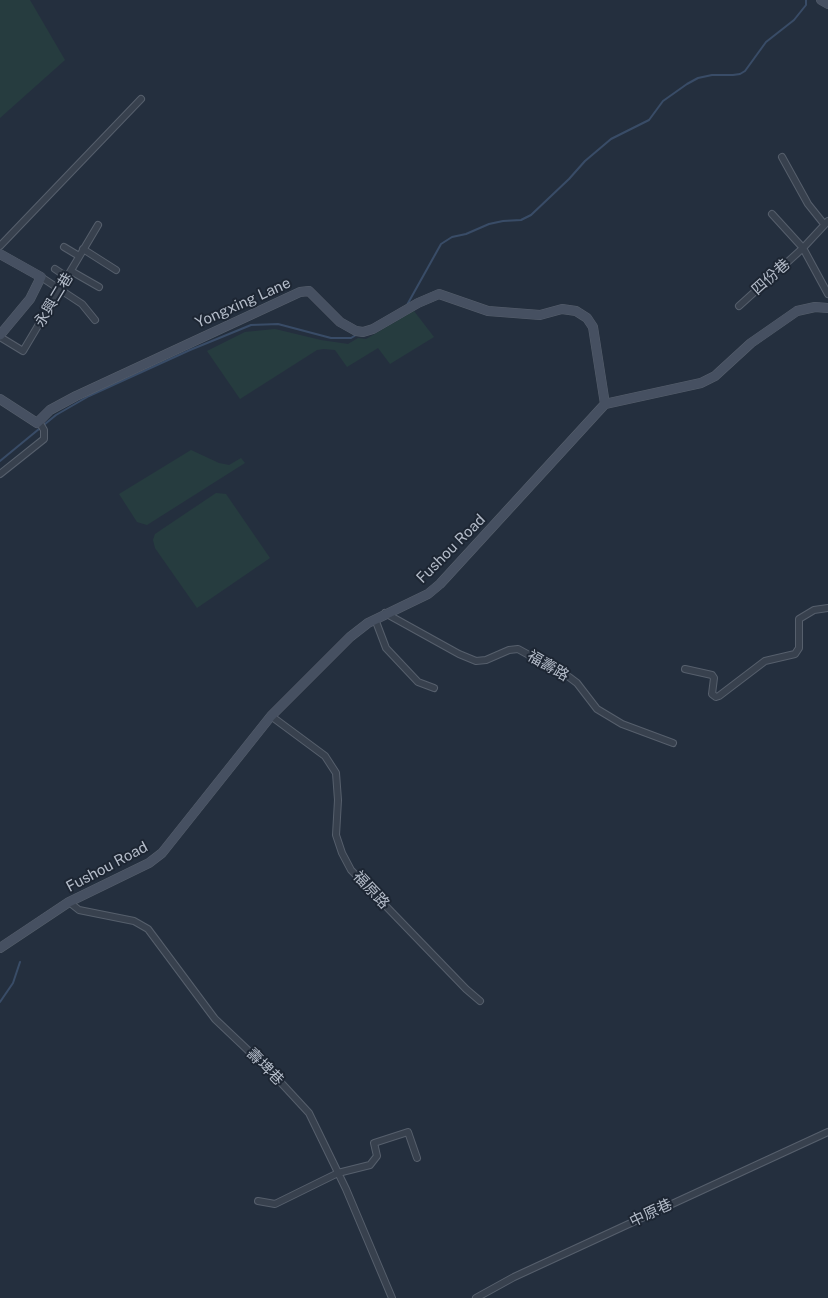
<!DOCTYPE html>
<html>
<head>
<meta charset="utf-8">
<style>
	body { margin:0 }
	canvas { display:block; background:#242f3e }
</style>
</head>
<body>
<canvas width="828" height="1298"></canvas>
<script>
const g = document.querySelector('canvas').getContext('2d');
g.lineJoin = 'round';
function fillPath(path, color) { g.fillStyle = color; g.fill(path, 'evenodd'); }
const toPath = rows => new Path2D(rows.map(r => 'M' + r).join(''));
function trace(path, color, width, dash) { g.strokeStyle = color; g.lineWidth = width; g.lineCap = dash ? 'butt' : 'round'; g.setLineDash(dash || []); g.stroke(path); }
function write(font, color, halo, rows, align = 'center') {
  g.font = font + ' "Public Sans","Noto Sans TC",sans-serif'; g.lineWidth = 4; g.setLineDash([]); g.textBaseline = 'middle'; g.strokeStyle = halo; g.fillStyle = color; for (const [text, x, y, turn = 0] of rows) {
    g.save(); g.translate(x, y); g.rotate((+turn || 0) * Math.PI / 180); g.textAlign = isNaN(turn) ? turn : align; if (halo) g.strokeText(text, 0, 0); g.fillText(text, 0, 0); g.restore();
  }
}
fillPath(toPath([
	[0,0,30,0,65,60,0,118],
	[414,311,434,337,390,364,378,348,347,367,335,350,324,349,317,350,240,399,207,351,245,332,275,329,321,340,348,344,358,338,366,339],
	[191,450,219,463,229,465,241,458,245,463,147,525,137,522,119,494],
	[216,493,226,494,270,558,197,608,155,548,153,540,155,534]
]), '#263c3f');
trace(toPath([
	[407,305,441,244,452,237,466,234,489,224,503,221,521,220,531,215,569,179,585,161,611,139,649,120,663,101,687,84,698,78,712,75,733,75,740,74,745,71,766,42,794,20,806,5,806,0],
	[0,461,56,415,89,396,190,350,251,325,278,324,331,338,351,338,356,335],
	[0,1002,13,983,20,962]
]), '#394c67', 2);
const street = toPath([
	[782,157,808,204,824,224],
	[772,214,803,248,828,294],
	[0,246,141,99],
	[64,247,79,256],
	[83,249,116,270],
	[55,269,67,277],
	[71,271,99,287],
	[41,277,82,304,95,320],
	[739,306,803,248,828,221],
	[0,337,23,351,98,225],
	[0,474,44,439,44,430,41,425,37,423],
	[385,613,459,654,476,661,486,660,509,650,518,649,569,677,577,683,597,709,622,724,673,743],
	[375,619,386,648,418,682,434,688],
	[685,669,712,675,714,678,712,694,716,697,719,696,765,661,795,654,799,648,799,619,814,610,828,608],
	[271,716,325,756,336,773,338,800,336,835,342,853,351,870,466,989,480,1001],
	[69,902,79,910,134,921,148,929,215,1019,273,1074,309,1113,346,1189,392,1298],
	[258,1201,275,1204,338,1173,370,1165,377,1156,374,1143,408,1132,417,1158],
	[476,1298,514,1277,828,1132]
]);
const secondary = toPath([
	[821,0,828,4],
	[0,254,41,277,30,299,0,335],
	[0,399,37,423,50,410,76,396,300,292,309,291,340,322,356,331,363,332,373,329,418,303,439,294,488,311,540,315,562,309,576,311,587,318,593,327,605,404],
	[0,948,69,902,149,863,162,853,271,716,350,637,368,623,428,594,440,584,605,404,701,383,715,376,751,343,797,311,815,307,828,308]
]);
trace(street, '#565f6c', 8);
trace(secondary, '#565f6c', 10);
trace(street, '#38414e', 6);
trace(secondary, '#465061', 9);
write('15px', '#b4bcc9', '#1d2633', [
	["四份巷",771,277,-42],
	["永興二巷",54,300,-59],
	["Yongxing Lane",243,303,-24],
	["Fushou Road",451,549,-45],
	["福壽路",548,666,30],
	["Fushou Road",107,867,-28],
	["福原路",371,890,47],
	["壽埤巷",265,1067,45],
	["中原巷",651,1213,-25]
]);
</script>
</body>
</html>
